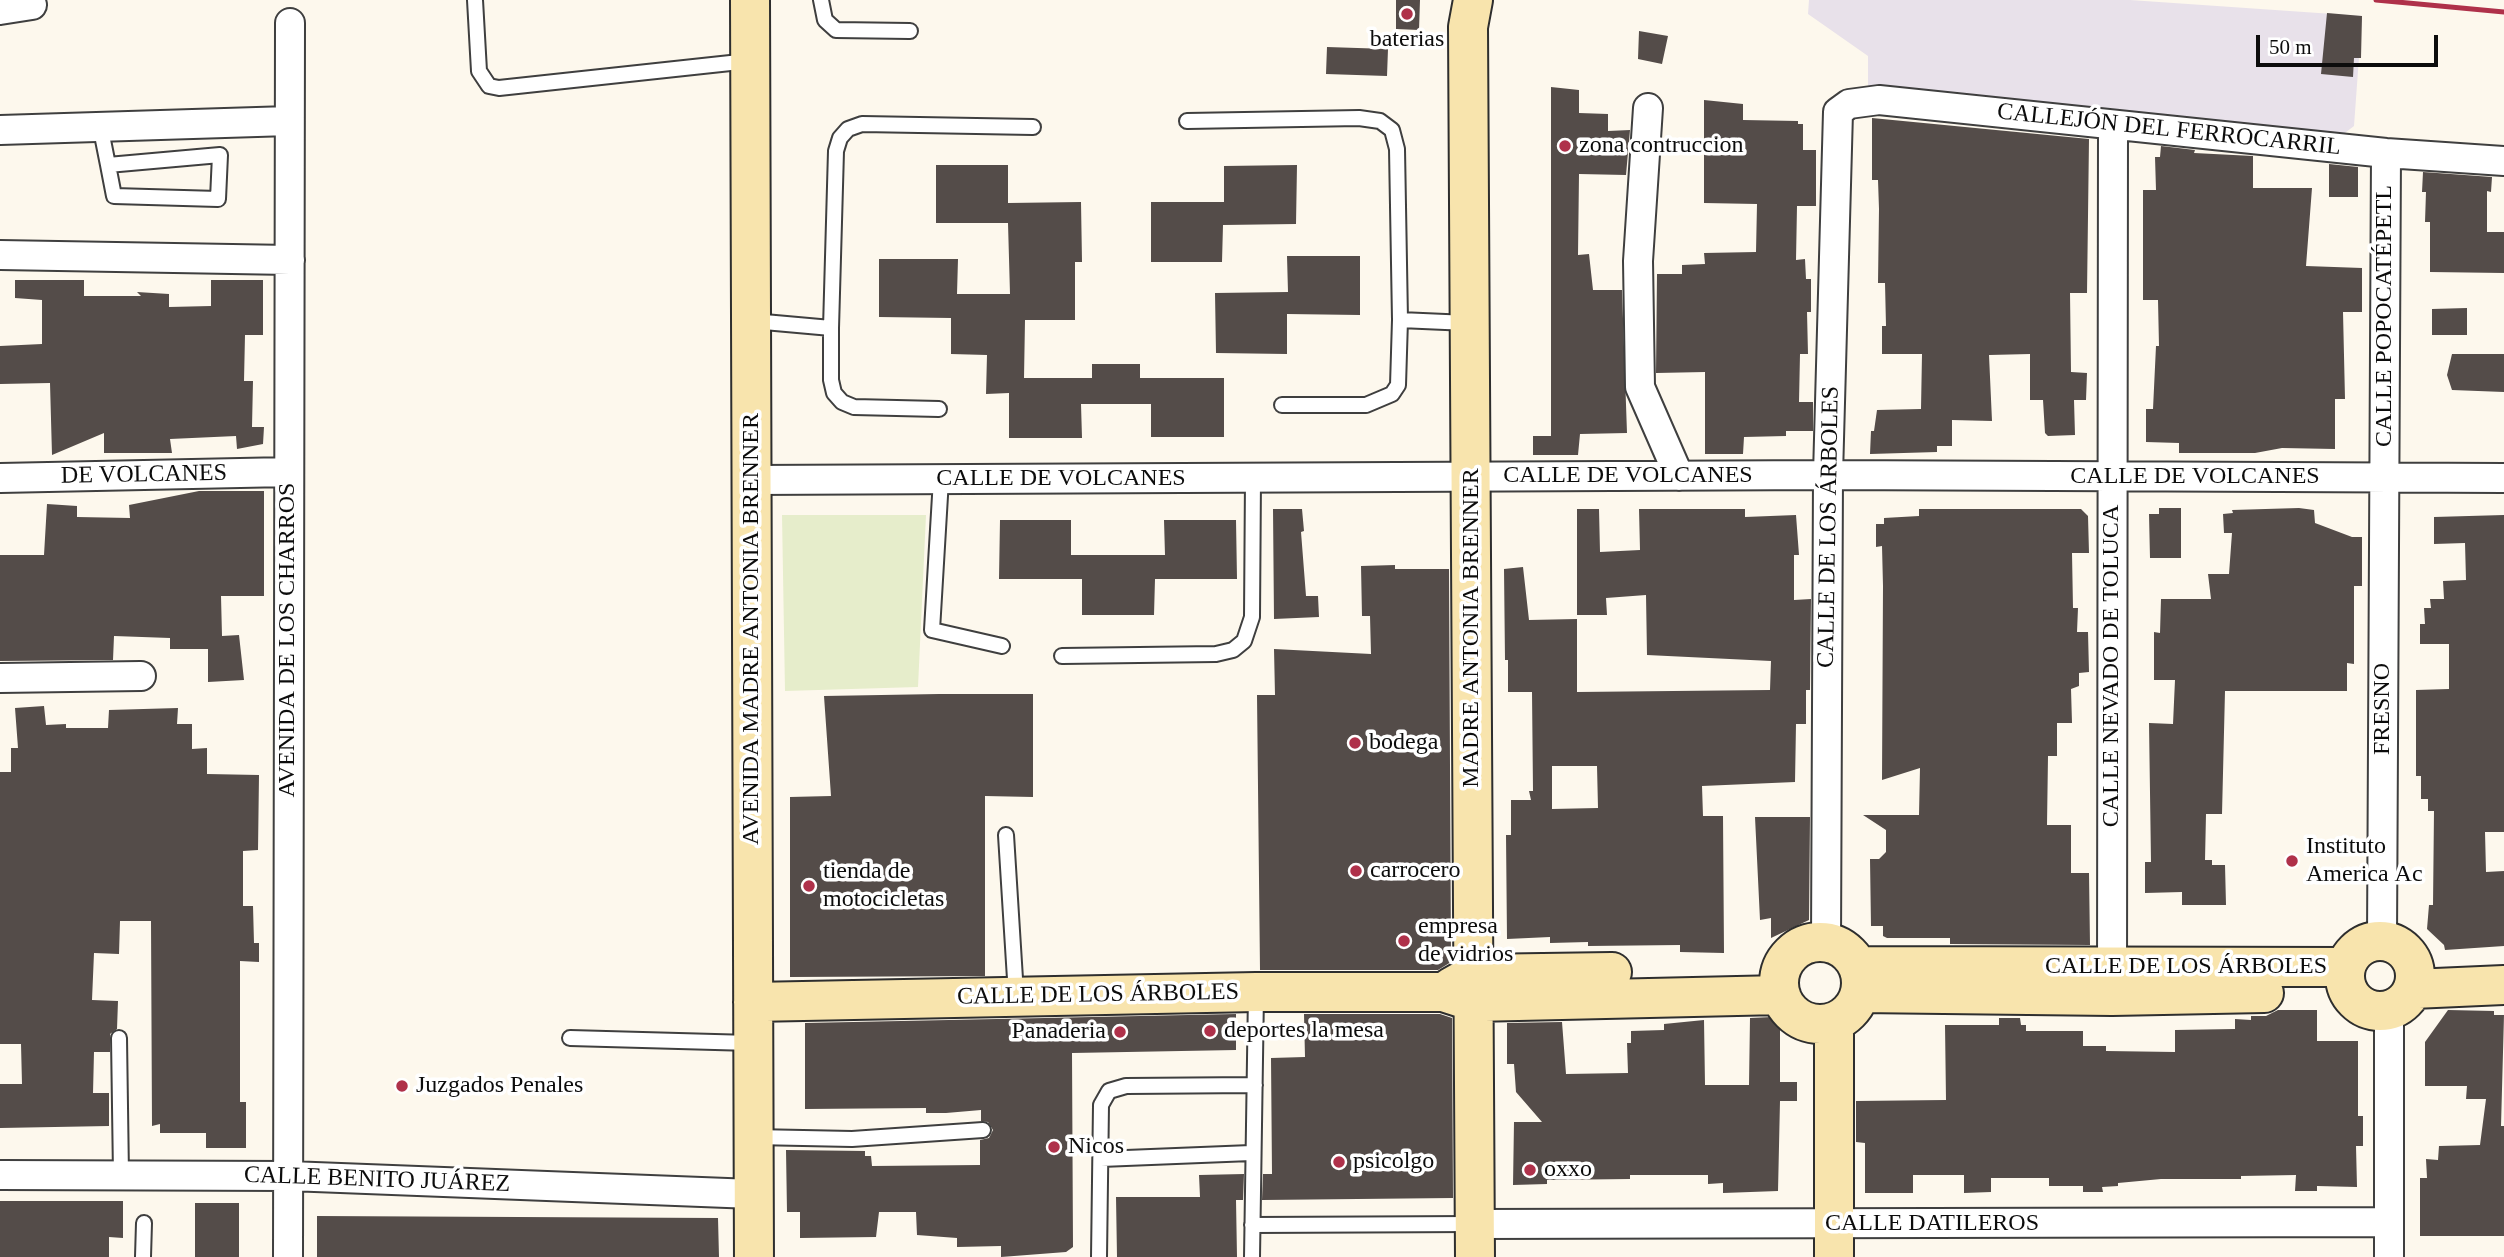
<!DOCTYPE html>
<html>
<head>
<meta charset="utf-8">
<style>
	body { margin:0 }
	#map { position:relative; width:2504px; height:1257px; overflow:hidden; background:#fdf8ed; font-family:Georgia,serif }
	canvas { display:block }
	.scale { position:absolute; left:2256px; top:35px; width:182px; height:32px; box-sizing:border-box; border:4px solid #0c0c0c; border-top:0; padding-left:9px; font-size:21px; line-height:24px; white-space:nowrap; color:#0c0c0c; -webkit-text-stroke:5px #fff; paint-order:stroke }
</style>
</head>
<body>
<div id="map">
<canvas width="2504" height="1257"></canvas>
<div class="scale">50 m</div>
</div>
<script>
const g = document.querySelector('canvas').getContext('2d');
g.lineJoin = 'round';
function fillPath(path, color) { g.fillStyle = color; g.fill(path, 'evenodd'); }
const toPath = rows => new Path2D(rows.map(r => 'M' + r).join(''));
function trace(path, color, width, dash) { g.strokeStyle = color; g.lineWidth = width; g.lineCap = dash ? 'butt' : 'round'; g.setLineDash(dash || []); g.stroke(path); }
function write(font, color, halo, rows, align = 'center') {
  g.font = font + ' Georgia,serif'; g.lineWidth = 7; g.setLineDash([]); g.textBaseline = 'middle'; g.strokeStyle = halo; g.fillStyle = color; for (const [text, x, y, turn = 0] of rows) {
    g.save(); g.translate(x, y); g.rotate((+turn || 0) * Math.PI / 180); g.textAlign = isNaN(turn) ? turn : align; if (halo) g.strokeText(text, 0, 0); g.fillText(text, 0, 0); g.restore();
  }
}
fillPath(toPath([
	[1809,0,2130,0,2362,16,2354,126,2337,139,1868,94,1868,56,1808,14]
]), '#e8e1ea');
fillPath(toPath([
	[782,515,926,515,918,687,785,691]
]), '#e6edcb');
fillPath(toPath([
	[1396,0,1420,0,1419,30,1396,29],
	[2327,13,2362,16,2361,58,2354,58,2353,77,2321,74],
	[1639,31,1668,36,1662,64,1638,59],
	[1327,47,1388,49,1387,76,1326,74],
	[1551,87,1579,90,1579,113,1608,114,1608,131,1630,130,1626,175,1579,174,1578,255,1589,254,1593,290,1622,290,1627,433,1580,434,1578,455,1533,455,1533,436,1551,436],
	[1704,100,1743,104,1743,120,1798,121,1798,124,1803,124,1803,150,1816,150,1816,206,1797,206,1796,260,1805,259,1806,279,1811,279,1811,312,1807,312,1808,354,1800,354,1799,402,1813,402,1813,431,1786,431,1786,436,1744,437,1743,454,1705,454,1705,372,1656,373,1657,274,1682,274,1682,265,1705,264,1704,253,1756,252,1757,204,1704,203],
	[1872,118,2089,139,2087,293,2070,293,2071,372,2087,373,2086,400,2074,400,2075,435,2048,436,2045,433,2043,400,2030,400,2030,354,1989,355,1992,421,1952,420,1952,446,1937,446,1937,452,1870,454,1871,431,1874,431,1877,410,1921,409,1922,354,1882,354,1882,326,1886,326,1885,283,1878,283,1879,209,1878,180,1872,180],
	[2161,146,2195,150,2194,153,2253,156,2253,188,2312,188,2306,266,2362,268,2362,312,2343,312,2345,399,2335,399,2335,449,2282,448,2255,453,2179,453,2179,443,2146,442,2146,409,2153,409,2156,346,2159,346,2158,300,2143,300,2143,190,2156,190,2155,157,2160,157],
	[2329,164,2358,167,2358,197,2329,197],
	[936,165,1008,165,1008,203,1081,202,1082,262,1075,262,1075,320,1025,320,1024,378,1092,378,1092,364,1140,364,1140,378,1224,378,1224,437,1151,437,1151,404,1081,404,1082,438,1009,438,1009,393,986,394,987,355,951,354,951,318,879,317,879,259,958,259,957,294,1010,294,1008,223,936,223],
	[1297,165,1296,224,1223,225,1222,262,1151,262,1151,202,1224,202,1224,166],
	[2423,172,2492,177,2491,192,2487,191,2487,232,2504,232,2504,273,2430,272,2430,222,2425,222,2426,192,2422,192],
	[1287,256,1360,256,1360,315,1287,314,1287,354,1216,353,1215,293,1288,292],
	[15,280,84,280,84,296,141,296,137,292,169,294,169,307,211,306,211,280,263,280,263,335,245,335,244,381,253,381,252,427,264,427,263,444,237,449,236,436,170,439,172,453,104,453,104,433,52,455,50,383,0,384,0,346,42,344,42,300,15,298],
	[2467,308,2467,335,2432,335,2432,309],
	[2452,354,2504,354,2504,392,2452,390,2447,375],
	[199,491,264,491,264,596,221,596,222,636,239,635,244,680,208,682,208,649,170,649,170,638,114,636,113,660,0,661,0,555,44,555,47,504,77,506,77,517,130,518,129,505],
	[2159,508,2181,508,2181,558,2150,558,2149,514,2159,514],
	[2299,508,2314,510,2315,523,2352,537,2362,537,2362,586,2354,586,2354,664,2347,663,2347,691,2225,691,2222,814,2206,814,2205,860,2212,860,2212,865,2225,865,2226,905,2182,905,2182,892,2145,893,2145,862,2151,862,2149,723,2173,724,2175,680,2154,680,2154,632,2160,633,2161,599,2211,599,2208,574,2229,574,2232,533,2224,533,2223,514,2233,513,2232,510],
	[1273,509,1302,509,1304,531,1301,532,1306,596,1318,596,1319,617,1274,619],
	[1577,509,1599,509,1600,552,1640,550,1639,509,1745,509,1745,517,1796,515,1799,555,1794,555,1794,600,1811,599,1810,690,1806,690,1806,724,1796,724,1795,782,1702,786,1703,816,1723,816,1724,953,1680,952,1680,945,1588,946,1588,942,1550,943,1550,937,1507,939,1506,835,1511,835,1511,800,1531,800,1529,791,1533,791,1532,692,1508,692,1508,660,1505,660,1504,569,1523,567,1529,620,1577,619,1577,692,1770,690,1771,661,1647,655,1646,595,1606,598,1607,615,1577,615],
	[1552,766,1597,766,1598,808,1552,809],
	[1919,509,2081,509,2088,516,2089,553,2072,553,2073,608,2078,608,2077,632,2088,632,2089,672,2079,673,2079,686,2071,689,2072,723,2057,723,2057,756,2048,756,2047,825,2071,825,2071,873,2089,873,2090,945,1950,944,1950,938,1887,938,1883,936,1883,926,1871,926,1870,859,1879,859,1886,852,1886,830,1863,815,1919,815,1920,768,1882,780,1883,586,1882,546,1876,547,1876,524,1884,524,1884,518,1919,516],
	[2504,515,2504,832,2485,832,2486,872,2504,871,2504,946,2445,950,2444,945,2427,929,2429,905,2433,905,2434,811,2428,811,2428,799,2421,799,2421,776,2416,776,2416,690,2449,689,2449,644,2420,644,2420,624,2425,624,2424,608,2431,608,2430,599,2444,599,2443,581,2466,580,2465,543,2434,544,2434,517],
	[1000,520,1071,520,1071,555,1165,555,1164,520,1236,520,1237,579,1155,579,1154,615,1082,615,1082,579,999,579],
	[1395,565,1395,569,1449,569,1451,962,1438,970,1260,970,1257,695,1275,695,1274,649,1371,654,1370,616,1362,616,1361,566],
	[939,694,1033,694,1033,797,985,796,985,976,790,977,790,797,831,796,824,696],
	[44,706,46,725,66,724,66,728,108,728,109,710,178,708,177,724,192,724,192,749,207,748,207,774,259,775,258,850,243,851,243,906,253,906,254,943,259,943,259,962,240,961,240,1102,246,1102,246,1148,206,1148,206,1133,160,1133,160,1124,152,1126,151,921,120,921,119,954,94,953,92,1000,118,1001,117,1029,110,1034,110,1052,94,1052,93,1093,109,1093,109,1126,0,1128,0,1084,22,1084,21,1044,0,1044,0,772,11,772,11,748,18,748,15,708],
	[1755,817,1810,817,1809,920,1771,938,1771,918,1760,920],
	[2278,1010,2317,1010,2317,1041,2358,1041,2358,1116,2363,1116,2363,1146,2356,1146,2357,1187,2317,1186,2317,1191,2295,1191,2296,1175,2241,1176,2241,1179,2161,1179,2118,1183,2118,1186,2102,1187,2103,1192,2083,1192,2083,1186,2049,1186,2049,1178,1991,1178,1991,1192,1964,1193,1964,1175,1913,1175,1913,1193,1865,1193,1865,1143,1856,1142,1856,1101,1946,1100,1945,1025,1999,1025,1999,1018,2020,1018,2021,1025,2026,1025,2026,1031,2083,1031,2083,1046,2106,1046,2106,1051,2175,1052,2175,1030,2235,1029,2235,1019,2251,1020,2251,1016,2266,1016],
	[2448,1010,2494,1011,2494,1015,2504,1015,2501,1126,2504,1126,2504,1236,2420,1236,2420,1178,2427,1178,2426,1159,2438,1160,2439,1146,2480,1145,2486,1099,2466,1099,2467,1086,2425,1086,2425,1042],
	[1236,1014,1236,1050,1072,1053,1073,1247,1066,1252,1001,1257,1001,1246,957,1247,957,1238,917,1235,916,1212,879,1212,876,1237,800,1238,800,1212,787,1212,786,1150,865,1151,865,1156,871,1156,872,1166,980,1165,980,1140,989,1138,993,1130,988,1122,981,1121,981,1110,946,1113,926,1113,926,1108,805,1109,805,1023],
	[1304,1014,1440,1014,1452,1018,1453,1198,1262,1200,1263,1174,1272,1174,1271,1058,1305,1057],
	[1772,1017,1780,1027,1780,1082,1797,1082,1797,1101,1780,1101,1778,1191,1723,1193,1723,1183,1708,1184,1708,1175,1630,1175,1630,1179,1547,1180,1547,1184,1513,1185,1514,1122,1542,1122,1516,1092,1514,1064,1507,1064,1507,1023,1562,1022,1566,1074,1628,1073,1627,1043,1631,1043,1631,1031,1664,1030,1664,1024,1704,1020,1705,1085,1749,1085,1750,1018],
	[1244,1174,1243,1200,1236,1200,1237,1257,1117,1257,1116,1197,1200,1197,1199,1175],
	[0,1201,123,1201,123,1238,109,1237,109,1257,0,1257],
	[195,1203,239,1203,239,1257,195,1257],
	[317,1216,718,1218,719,1257,317,1257]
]), '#544c49');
const lane = toPath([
	[475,0,479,71,489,86,499,88,749,61],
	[821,0,825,20,836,30,910,31],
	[1187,121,1359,118,1380,121,1392,130,1397,149,1400,320,1468,323],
	[100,125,108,165,114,196,218,199,220,155,108,165],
	[753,321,831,328,836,151,840,138,848,129,862,124,1033,127],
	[831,328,831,380,834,393,842,402,854,407,939,409],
	[1282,405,1366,405,1392,394,1398,385,1400,320],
	[941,479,932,630,1002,646],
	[1062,656,1216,654,1233,650,1244,641,1252,617,1253,478],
	[1006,835,1016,995],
	[119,1038,121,1175],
	[570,1038,751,1043],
	[754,1137,852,1139,983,1130],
	[1101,1159,1251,1153],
	[1252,1225,1474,1224],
	[143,1257,144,1223],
	[1099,1257,1101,1105,1109,1091,1126,1086,1255,1085],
	[1252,1257,1256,993]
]);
const street = toPath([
	[0,10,32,5],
	[1648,108,1638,261,1640,387,1679,476],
	[0,130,289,121],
	[0,255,290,260],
	[0,478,288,472],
	[752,480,1828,475,2504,478],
	[0,678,141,676],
	[2382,940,2386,153],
	[1826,942,1828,475,1838,112,1849,104,1879,100,2386,153,2504,161],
	[2112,984,2113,125],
	[2389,1010,2389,1257],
	[0,1175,289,1176,753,1194],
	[1475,1224,2389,1222],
	[288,1257,290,23]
]);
const secondary = toPath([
	[750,0,754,1257],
	[1473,0,1468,27,1475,1257],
	'2345 976a35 35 0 1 1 70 0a35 35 0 1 1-70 0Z',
	'1779 983a41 41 0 1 1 82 0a41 41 0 1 1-82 0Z',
	[1858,966,2346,967],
	[1451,987,1474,974,1612,972],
	[2413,989,2504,985],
	[1860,993,2112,996,2264,993],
	[753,1002,1256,992,1443,992,1474,1002,1781,995],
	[1834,1257,1834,1022]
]);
trace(lane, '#3f3f3f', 18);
trace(street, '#3f3f3f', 32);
trace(secondary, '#2e2e2e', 42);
trace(lane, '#fff', 14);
trace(street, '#fff', 28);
trace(secondary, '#f8e4ad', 38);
trace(toPath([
	[2376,0,2504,12]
]), '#af314a', 5);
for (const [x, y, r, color] of [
	[1407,14,7,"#af314a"],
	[1565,146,7,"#af314a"],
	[1355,743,7,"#af314a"],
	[2292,861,7,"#af314a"],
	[1356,871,7,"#af314a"],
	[809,886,7,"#af314a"],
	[1404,941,7,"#af314a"],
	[1210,1031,7,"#af314a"],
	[1120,1032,7,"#af314a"],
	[402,1086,7,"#af314a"],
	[1054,1147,7,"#af314a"],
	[1339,1162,7,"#af314a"],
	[1530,1170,7,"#af314a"]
]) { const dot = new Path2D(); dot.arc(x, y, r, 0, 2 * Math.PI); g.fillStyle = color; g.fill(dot); trace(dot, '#fff', 2.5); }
write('24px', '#0c0c0c', '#fff', [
	["baterias",1407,40,"center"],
	["zona contruccion",1579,146],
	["bodega",1369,743],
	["Instituto",2306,847],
	["America Ac",2306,875],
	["carrocero",1370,871],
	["tienda de",823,872],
	["motocicletas",823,900],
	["empresa",1418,927],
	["de vidrios",1418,955],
	["deportes la mesa",1224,1031],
	["Panaderia",1106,1032,"right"],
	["Juzgados Penales",416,1086],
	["Nicos",1068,1147],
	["psicolgo",1353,1162],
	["oxxo",1544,1170]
], 'left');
write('24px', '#0c0c0c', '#fff', [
	["CALLEJÓN DEL FERROCARRIL",2169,130,6],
	["CALLE POPOCATÉPETL",2385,316,-90],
	["DE VOLCANES",144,475,-1],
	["CALLE DE VOLCANES",1628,476],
	["CALLE DE VOLCANES",2195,477],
	["CALLE DE VOLCANES",1061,479],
	["CALLE DE LOS ÁRBOLES",1829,527,-89],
	["MADRE ANTONIA BRENNER",1472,628,-90],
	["AVENIDA MADRE ANTONIA BRENNER",752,629,-90],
	["AVENIDA DE LOS CHARROS",288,640,-90],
	["CALLE NEVADO DE TOLUCA",2112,666,-90],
	["FRESNO",2383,709,-90],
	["CALLE DE LOS ÁRBOLES",2186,967],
	["CALLE DE LOS ÁRBOLES",1098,995,-1],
	["CALLE BENITO JUÁREZ",377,1180,2],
	["CALLE DATILEROS",1932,1224]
]);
</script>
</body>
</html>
